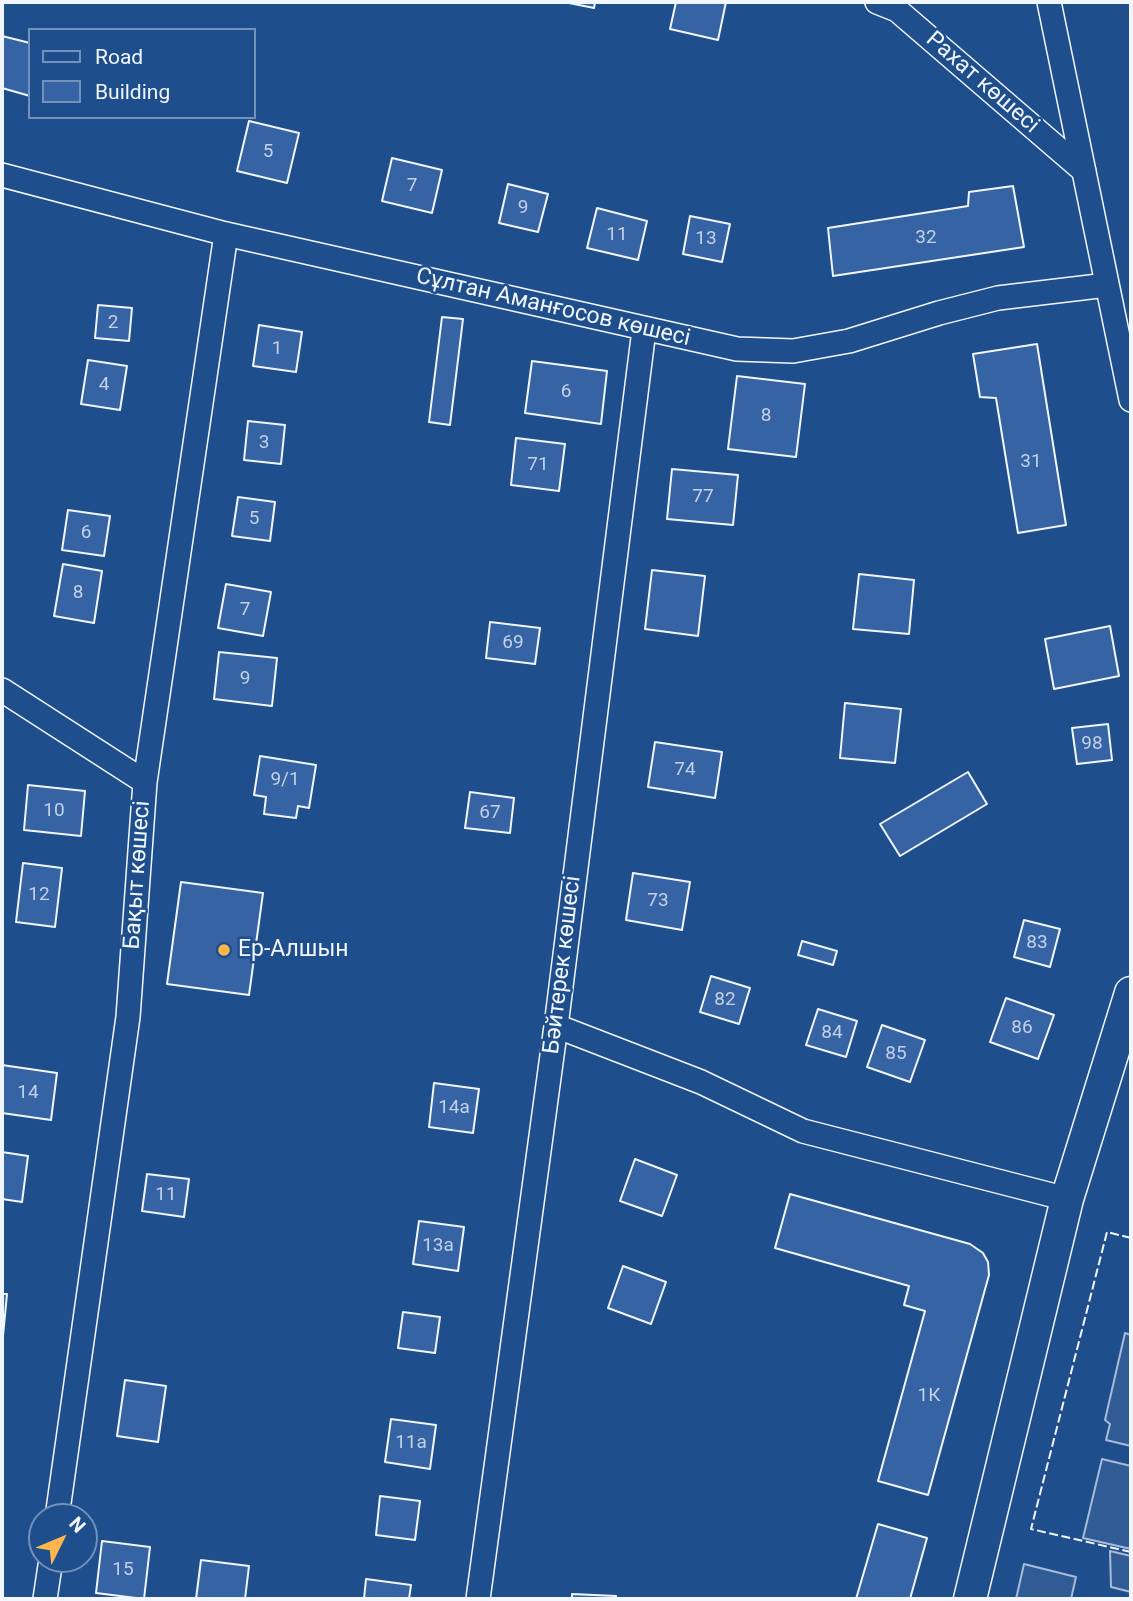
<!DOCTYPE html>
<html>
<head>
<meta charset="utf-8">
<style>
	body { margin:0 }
	#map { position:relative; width:1133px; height:1601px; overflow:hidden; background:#1f4e8c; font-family:Roboto,sans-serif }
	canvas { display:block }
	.frame { position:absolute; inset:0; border:4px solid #f2f6ff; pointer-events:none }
	.legend { position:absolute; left:28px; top:28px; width:228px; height:91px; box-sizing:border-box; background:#1f4e8c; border:2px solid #7391ba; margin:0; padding:9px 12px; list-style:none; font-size:21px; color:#f2f6ff }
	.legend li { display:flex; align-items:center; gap:14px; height:35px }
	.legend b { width:35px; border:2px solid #7391ba }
	.north { position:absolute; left:28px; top:1503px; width:70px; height:70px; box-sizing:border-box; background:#1f4e8c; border:2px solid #7391ba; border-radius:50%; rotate:47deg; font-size:19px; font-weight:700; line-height:28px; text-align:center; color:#f2f6ff }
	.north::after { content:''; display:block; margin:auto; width:24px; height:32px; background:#ffb74d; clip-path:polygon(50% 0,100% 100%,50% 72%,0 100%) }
</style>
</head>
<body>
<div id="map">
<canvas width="1133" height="1601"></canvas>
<div class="frame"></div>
<ul class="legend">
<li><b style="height:9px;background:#1f4e8c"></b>Road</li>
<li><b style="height:19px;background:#3563a3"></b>Building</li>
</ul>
<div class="north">N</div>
</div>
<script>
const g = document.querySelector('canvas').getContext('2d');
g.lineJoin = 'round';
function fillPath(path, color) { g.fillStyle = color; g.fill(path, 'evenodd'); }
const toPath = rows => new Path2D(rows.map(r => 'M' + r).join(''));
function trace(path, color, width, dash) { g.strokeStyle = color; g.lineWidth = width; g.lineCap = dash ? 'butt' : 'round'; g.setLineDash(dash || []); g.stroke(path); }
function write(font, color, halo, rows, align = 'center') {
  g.font = font + ' Roboto,sans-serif'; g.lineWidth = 5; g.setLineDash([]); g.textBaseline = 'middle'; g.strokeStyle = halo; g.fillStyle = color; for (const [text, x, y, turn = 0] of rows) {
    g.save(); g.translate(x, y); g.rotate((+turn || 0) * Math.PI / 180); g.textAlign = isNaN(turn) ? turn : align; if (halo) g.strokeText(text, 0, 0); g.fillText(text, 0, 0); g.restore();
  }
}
const built = toPath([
	[1125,1333,1131,1335,1131,1446,1106,1440,1110,1424,1105,1420,1125,1333],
	[1102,1459,1131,1466,1131,1549,1083,1538,1102,1459],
	[1110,1551,1131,1556,1131,1592,1111,1587,1110,1551],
	[1024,1564,1076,1577,1071,1599,1016,1599,1024,1564]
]);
fillPath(built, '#305b95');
trace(built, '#a8bbd7', 2);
const building = toPath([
	[564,2,595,2,594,8,564,2],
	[676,2,726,2,718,40,670,29,676,2],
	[2,36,30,43,30,96,2,88,2,36],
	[249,121,299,133,287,183,237,171,249,121],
	[392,158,442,170,432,213,382,201,392,158],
	[508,184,548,194,538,232,499,223,508,184],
	[1013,186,1024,247,833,276,828,228,968,206,969,192,1013,186],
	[597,208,647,221,638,260,587,248,597,208],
	[690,216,730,224,722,262,683,254,690,216],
	[98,305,132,308,129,341,95,338,98,305],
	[442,317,463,319,450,425,429,422,442,317],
	[259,325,302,332,296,372,253,366,259,325],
	[1037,344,1066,525,1018,533,996,398,980,397,973,354,1037,344],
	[88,360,127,366,120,410,81,404,88,360],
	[532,361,607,371,601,424,525,413,532,361],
	[737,376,805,384,796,457,728,449,737,376],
	[248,421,285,425,281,464,244,460,248,421],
	[516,438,565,444,559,491,511,485,516,438],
	[672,469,738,475,733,525,667,519,672,469],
	[238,497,275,502,270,541,232,536,238,497],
	[68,510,110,516,104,556,62,550,68,510],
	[63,564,102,571,94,623,54,616,63,564],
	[652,570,705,576,698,636,645,629,652,570],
	[859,574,914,580,909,634,853,629,859,574],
	[226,584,271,592,263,636,218,628,226,584],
	[490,622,540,628,535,664,486,658,490,622],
	[1110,626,1119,676,1054,689,1045,639,1110,626],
	[219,652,277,658,272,706,214,699,219,652],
	[845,703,901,709,895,763,840,758,845,703],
	[1108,724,1112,760,1077,764,1072,728,1108,724],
	[655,742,722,752,715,798,648,787,655,742],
	[260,756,316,765,309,808,298,806,296,818,264,814,266,797,254,795,260,756],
	[968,772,987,804,900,856,880,824,968,772],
	[28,785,85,791,81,836,24,830,28,785],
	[470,792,514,798,510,833,465,828,470,792],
	[23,863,62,868,55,927,16,922,23,863],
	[633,873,690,882,682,930,626,920,633,873],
	[181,882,263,893,249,995,167,984,181,882],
	[1024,920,1060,929,1050,967,1014,957,1024,920],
	[802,941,837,951,833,965,798,955,802,941],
	[711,976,750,988,739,1024,700,1012,711,976],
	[1006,998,1054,1015,1038,1059,990,1042,1006,998],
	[818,1009,857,1021,846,1057,806,1045,818,1009],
	[882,1025,925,1040,910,1082,867,1067,882,1025],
	[2,1065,57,1073,51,1120,2,1113,2,1065],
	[434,1083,479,1089,473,1133,429,1127,434,1083],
	[2,1152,28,1156,22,1202,2,1199,2,1152],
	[635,1159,677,1175,662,1216,620,1201,635,1159],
	[147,1174,189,1179,184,1217,142,1211,147,1174],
	[790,1194,970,1244,983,1253,988,1262,989,1275,928,1495,878,1481,925,1311,904,1305,909,1286,775,1248,790,1194],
	[419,1221,464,1227,458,1271,413,1264,419,1221],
	[623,1266,666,1282,651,1324,608,1308,623,1266],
	[2,1294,7,1294,3,1336,2,1336,2,1294],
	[403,1312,440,1317,435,1353,398,1348,403,1312],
	[125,1380,166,1386,158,1442,117,1436,125,1380],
	[391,1419,436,1425,430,1469,385,1462,391,1419],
	[380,1496,420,1501,415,1540,376,1535,380,1496],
	[878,1524,927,1538,910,1599,856,1599,878,1524],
	[102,1541,150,1547,144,1599,96,1593,102,1541],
	[201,1560,249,1566,245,1599,196,1599,201,1560],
	[366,1579,411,1585,409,1599,364,1599,366,1579],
	[572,1594,616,1596,616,1599,572,1599,572,1594]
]);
fillPath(building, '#3563a3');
trace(building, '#f2f6ff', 2);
const street = toPath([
	[877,2,897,10,1084,171],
	[1049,2,1131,400],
	[2,175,226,234,737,349,793,351,849,341,939,313,998,298,1107,285],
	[2,690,145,782],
	[556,1026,701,1082,803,1131,1067,1199],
	[57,1517,128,1017,145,782,226,234],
	[45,1599,51,1559],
	[478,1599,556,1026,644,330]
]);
const secondary = toPath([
	[970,1599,1067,1199,1131,993]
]);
trace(street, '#f2f6ff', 26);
trace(secondary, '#f2f6ff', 35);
trace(street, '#1f4e8c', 23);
trace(secondary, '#1f4e8c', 32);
trace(toPath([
	[1131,1238,1107,1232,1031,1529,1131,1552]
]), '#f2f6ff', 2, [9, 3.5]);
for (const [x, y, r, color] of [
	[224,950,7,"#ffb74d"]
]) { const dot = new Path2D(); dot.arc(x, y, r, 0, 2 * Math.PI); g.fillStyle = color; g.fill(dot); trace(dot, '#1f4e8c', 2.5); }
write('19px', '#c3d1e8', null, [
	["5",268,152],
	["7",412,186],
	["9",523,208],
	["11",617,235],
	["32",926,238],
	["13",706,239],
	["2",113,323],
	["1",277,349],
	["4",104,385],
	["6",566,392],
	["8",766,416],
	["3",264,443],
	["31",1031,462],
	["71",538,465],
	["77",703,497],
	["5",254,519],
	["6",86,533],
	["8",78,593],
	["7",245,610],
	["69",513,643],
	["9",245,679],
	["98",1092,744],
	["74",685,770],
	["9/1",285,780],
	["10",54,811],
	["67",490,813],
	["12",39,895],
	["73",658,901],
	["83",1037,943],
	["82",725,1000],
	["86",1022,1028],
	["84",832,1033],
	["85",896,1054],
	["14",28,1093],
	["14а",454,1108],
	["11",166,1195],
	["13а",438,1246],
	["1К",929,1396],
	["11а",411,1443],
	["15",123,1570]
]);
write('23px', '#f2f6ff', '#1f4e8c', [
	["Рахат көшесі",982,83,41],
	["Сұлтан Аманғосов көшесі",553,308,13],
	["Бақыт көшесі",138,875,-86],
	["Бәйтерек көшесі",563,965,-83]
]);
write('23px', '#f2f6ff', '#1f4e8c', [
	["Ер-Алшын",238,950]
], 'left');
</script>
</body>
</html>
